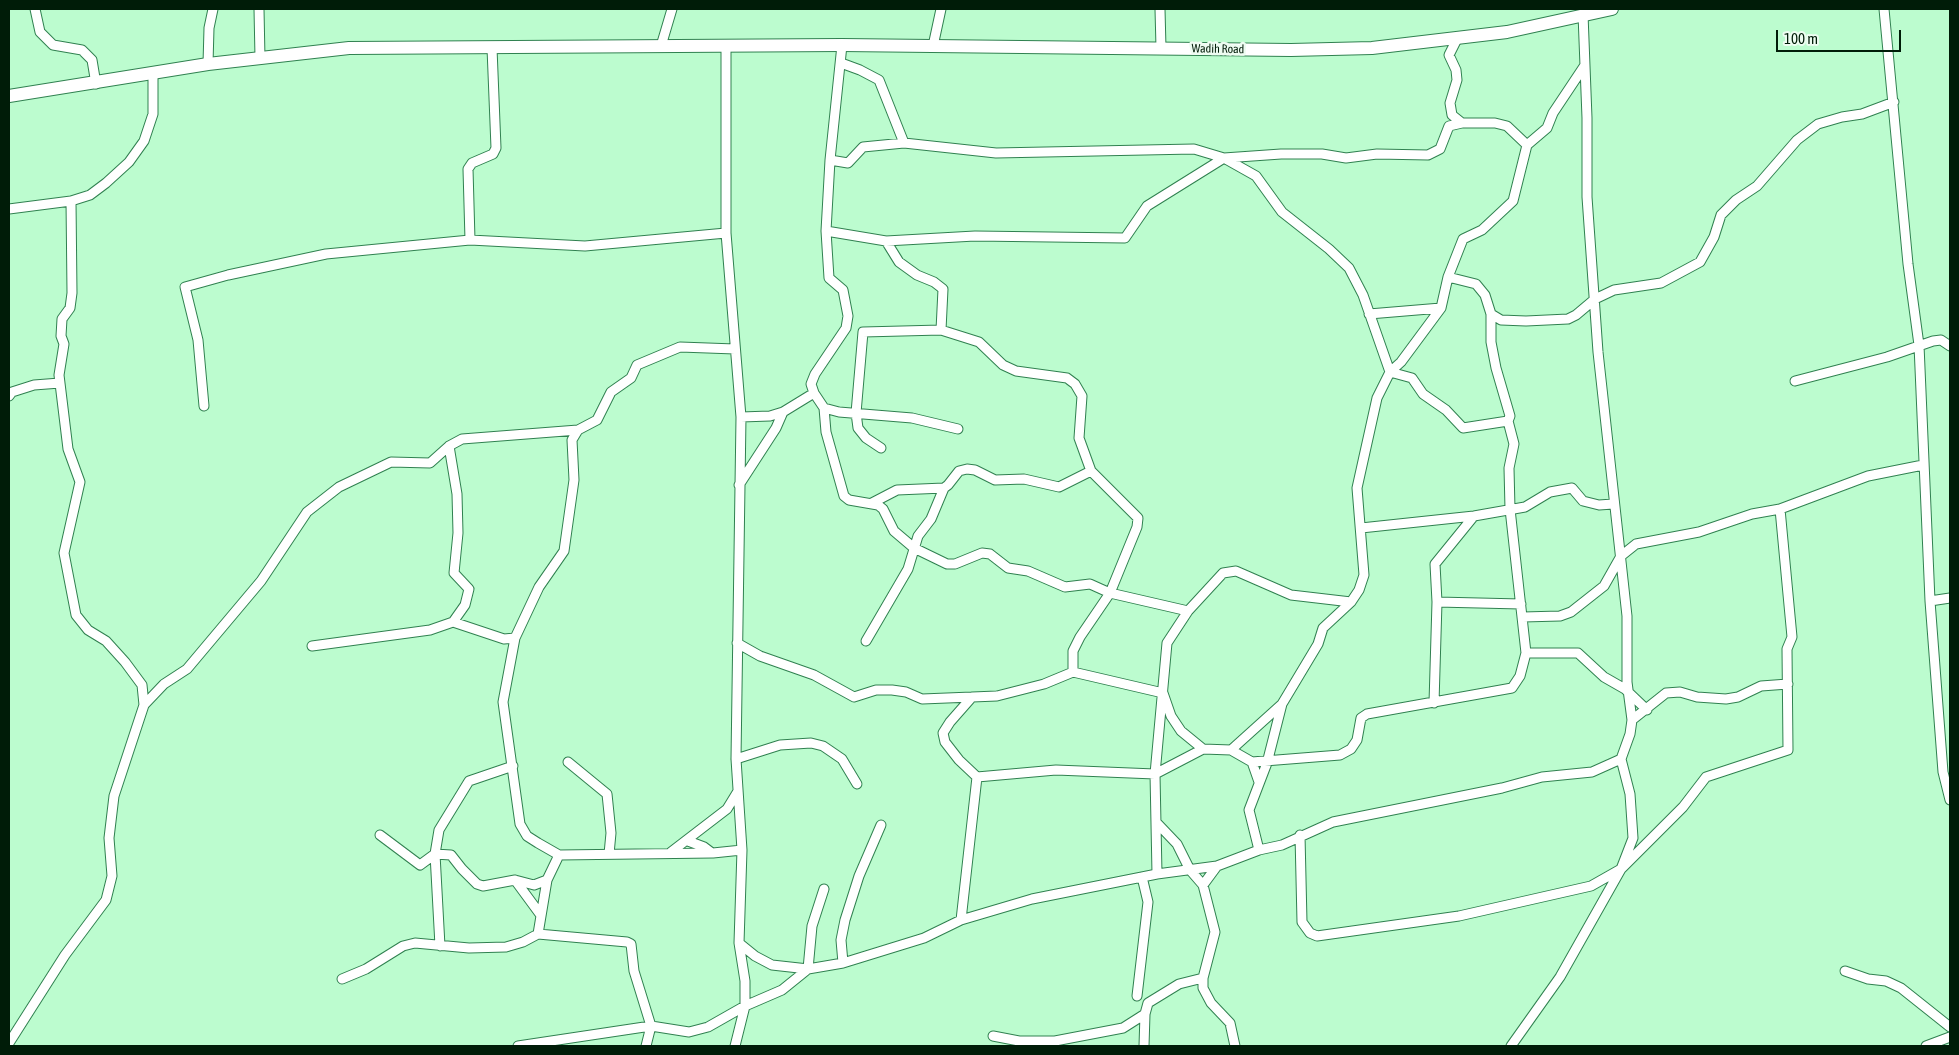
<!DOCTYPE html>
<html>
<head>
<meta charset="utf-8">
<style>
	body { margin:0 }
	#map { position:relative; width:1959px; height:1055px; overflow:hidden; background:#bcfccf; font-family:"Asap Condensed",sans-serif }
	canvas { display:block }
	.frame { position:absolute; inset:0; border:10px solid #001c08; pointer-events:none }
	.scale { position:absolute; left:1776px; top:30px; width:125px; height:22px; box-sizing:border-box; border:2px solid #001c08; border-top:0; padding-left:6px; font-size:15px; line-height:18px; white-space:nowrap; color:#001c08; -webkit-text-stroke:4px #edfcf1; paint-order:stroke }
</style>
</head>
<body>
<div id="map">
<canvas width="1959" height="1055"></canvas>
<div class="frame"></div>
<div class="scale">100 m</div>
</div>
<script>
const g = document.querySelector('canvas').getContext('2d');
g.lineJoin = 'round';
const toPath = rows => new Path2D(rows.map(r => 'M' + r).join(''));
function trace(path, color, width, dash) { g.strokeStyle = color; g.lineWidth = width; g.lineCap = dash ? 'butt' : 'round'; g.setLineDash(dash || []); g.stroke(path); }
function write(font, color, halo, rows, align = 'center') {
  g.font = font + ' "Asap Condensed",sans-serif'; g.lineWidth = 5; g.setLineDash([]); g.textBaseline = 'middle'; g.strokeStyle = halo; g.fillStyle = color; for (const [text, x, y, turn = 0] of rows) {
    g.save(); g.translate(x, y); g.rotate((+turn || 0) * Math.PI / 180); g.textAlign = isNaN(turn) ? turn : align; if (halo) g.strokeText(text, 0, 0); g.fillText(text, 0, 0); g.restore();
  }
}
const street = toPath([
	[35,9,40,32,53,45,82,50,92,60,96,84],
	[259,9,260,58],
	[1160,9,1161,48],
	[1884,9,1908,264,1919,345,1930,601,1943,772,1950,800],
	[1458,37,1449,55,1456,70,1457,80,1450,103,1452,115,1462,123],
	[661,46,672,9],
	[933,46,941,9],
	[726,47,726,233,741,417,736,759,742,850,739,943,745,981,745,1006,735,1046],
	[841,63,860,70,879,80,904,143],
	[208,64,209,28,213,9],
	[830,160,848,163,863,147,904,143,996,153,1194,149,1224,158,1256,176,1282,212,1329,249,1349,268,1363,295,1390,372,1412,378,1423,394,1446,410,1463,428,1508,421],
	[9,209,71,201],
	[826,231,886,241,975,236,1125,238,1147,206,1224,158,1281,154,1322,154,1346,158,1377,154,1428,155,1440,149,1449,126,1462,123,1495,123,1507,126,1527,145],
	[470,240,468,169,472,163,493,154,496,148,492,48],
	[886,241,899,262,917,275,934,282,943,289,941,330],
	[1448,277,1476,284,1485,295,1491,314,1501,320,1526,321,1568,319,1576,315,1595,299,1614,290,1661,283,1700,262,1714,237,1721,215,1736,200,1757,186,1797,140,1818,124,1842,117,1862,114,1894,102],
	[1369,314,1441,308],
	[735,349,680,347,637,365,631,378,611,392,597,420,578,430,572,440,574,480,564,551,539,587,515,638,503,702,520,824,527,836,538,843,559,855,713,853,742,850],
	[1795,381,1887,357,1933,341,1941,340,1950,346],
	[814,393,824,408,839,412,912,418,958,429],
	[9,396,12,392,34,385,60,383],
	[204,406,198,340,185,287,228,275,326,254,470,240,585,246,726,233],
	[824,408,826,432,844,496,849,500,878,505,883,509,894,531,914,548,947,564,955,564,982,553,990,554,1008,568,1028,571,1065,587,1090,584,1110,593,1188,611],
	[741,417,770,416,783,412,814,393,811,384,815,374,846,328,848,316,843,290,829,278,826,231,830,160,842,45],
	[449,446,457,494,458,533,454,573,469,589,465,605,453,622],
	[739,485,776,428,783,412],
	[872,503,897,490,944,488,948,485,959,471,967,469,975,470,995,480,1024,479,1059,487,1091,471],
	[1474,516,1435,564,1437,602,1521,604],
	[1361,528,1474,516,1525,507,1550,492,1572,488,1583,501,1599,505,1613,504],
	[1930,601,1950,598],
	[1523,617,1560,616,1571,612,1604,586,1621,556,1636,544,1699,532,1752,514,1780,509,1868,476,1923,465],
	[866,641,908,569,918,536,931,519,944,488],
	[737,643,760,656,814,675,854,697,876,690,892,690,906,692,922,699,997,696,1044,684,1073,672,1073,651,1080,637,1110,593,1137,527,1138,518,1091,471,1079,438,1082,396,1075,384,1067,378,1016,371,1003,365,979,342,941,330,863,332,856,413,858,428,866,438,881,448],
	[312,646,430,630,453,622,504,639,515,638],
	[1526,653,1578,653,1604,677,1625,689,1647,710],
	[1073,672,1163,693,1171,716,1181,731,1203,749],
	[972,697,950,722,943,733,945,742,959,760,977,777,1056,770,1155,774,1203,749,1231,750,1282,704],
	[1434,703,1437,602],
	[144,705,164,684,187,669,261,581,307,512,339,487,391,462,430,463,449,446,462,439,578,430],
	[1632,720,1666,693,1680,692,1697,697,1726,699,1738,697,1761,686,1788,684],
	[1231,750,1252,762,1259,782],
	[736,759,780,745,811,743,823,746,842,759,857,784],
	[568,762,607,794,611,833,609,854],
	[1252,762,1340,755,1351,749,1357,740,1361,718,1367,714,1512,688,1520,676,1526,653,1510,509,1509,468,1514,444,1508,421,1510,416,1496,368,1491,342,1491,314],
	[1156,822,1177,844,1190,870,1203,885],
	[380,835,420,865,435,854,451,855,462,869,477,884,483,886,515,880,534,885,547,880],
	[1300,835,1302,922,1310,933,1317,936,1459,916,1591,886,1621,869,1683,807,1706,777,1788,750,1787,649,1792,637,1780,509],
	[688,841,704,847,712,853],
	[1259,850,1249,810,1267,763,1282,704,1318,644,1323,628,1351,602,1359,590,1364,575,1357,488,1377,398,1390,372,1401,362,1441,308,1448,277,1463,239,1482,230,1513,201,1527,145,1547,128,1553,113,1585,65],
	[671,852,727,809,738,791],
	[559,855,547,880,538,934,627,942,631,944,634,971,651,1026,646,1046],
	[1217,866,1203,885,1215,932,1203,978,1203,988,1211,1003,1230,1023,1235,1046],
	[1157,874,1155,774,1167,643,1188,611,1223,573,1236,571,1291,595,1351,602],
	[515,880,540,914],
	[961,920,977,777],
	[739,943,755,956,772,965,808,969,812,926,824,889],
	[440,946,435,854,439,830,469,781,513,766],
	[843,963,841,940,845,920,859,876,881,825],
	[1845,971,1868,979,1886,981,1901,988,1950,1027],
	[342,979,366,969,403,946,415,943,469,948,506,947,523,942,538,934],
	[1137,996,1148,902,1142,877],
	[993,1036,1019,1041,1055,1041,1123,1028,1145,1014],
	[9,1043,65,955,106,900,112,876,109,838,114,796,144,705,142,685,125,662,106,641,88,630,76,615,64,553,80,482,68,449,59,375,64,344,61,336,62,319,70,308,72,293,71,201,90,195,106,183,129,162,144,141,153,114,153,73],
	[518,1046,651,1026,689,1032,708,1027,745,1006,782,990,808,969,843,963,924,938,961,920,1032,899,1157,874,1217,866,1259,850,1282,845,1333,822,1502,788,1542,777,1592,772,1621,759],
	[1144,1046,1145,1014,1148,1003,1179,984,1203,978],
	[1511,1046,1560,977,1621,869,1633,838,1630,794,1621,759,1630,734,1632,720,1627,682,1627,616,1598,352,1587,197,1587,118,1583,14],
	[1926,1046,1950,1037]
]);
const secondary = toPath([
	[9,96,208,64,349,48,842,45,1291,50,1372,48,1507,32,1612,9]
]);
trace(street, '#308150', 11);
trace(secondary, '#308150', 14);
trace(street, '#fff', 9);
trace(secondary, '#fff', 12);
write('12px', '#001c08', '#edfcf1', [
	["Wadih Road",1218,49,1]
]);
</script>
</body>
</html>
